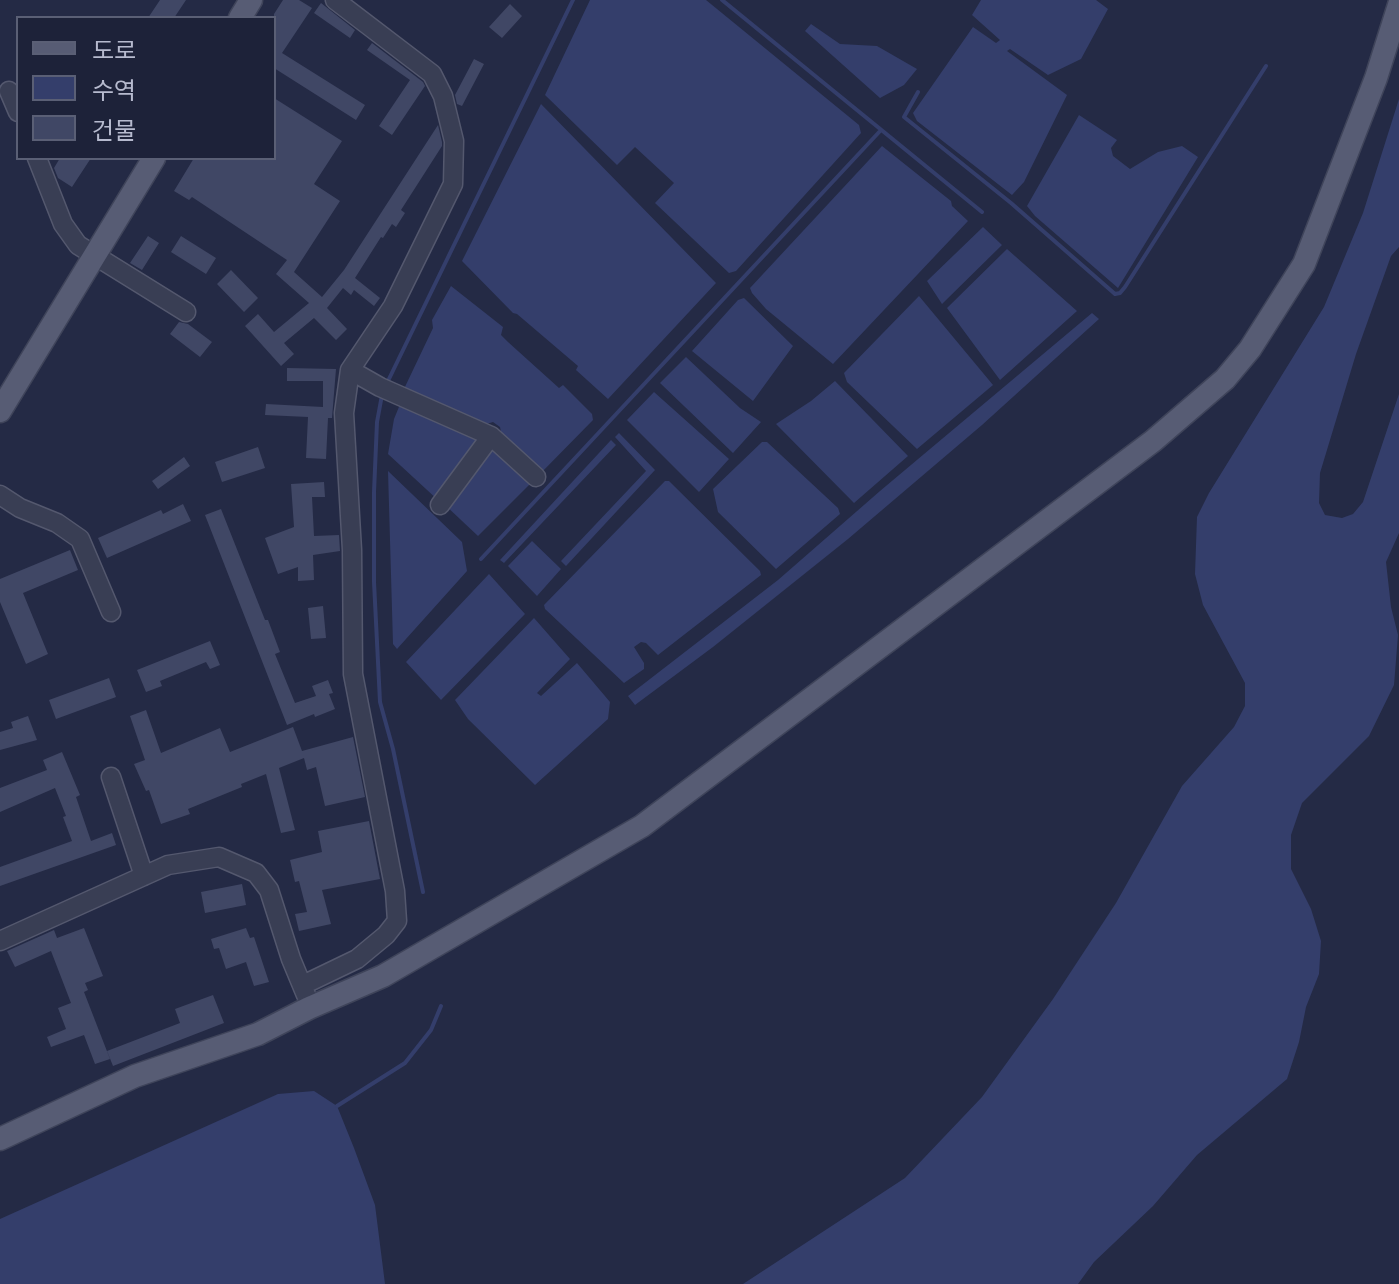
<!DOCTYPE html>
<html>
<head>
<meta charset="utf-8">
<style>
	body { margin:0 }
	#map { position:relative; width:1399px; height:1284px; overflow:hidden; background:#242a45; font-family:Roboto,"Noto Sans KR",sans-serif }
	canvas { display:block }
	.legend { position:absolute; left:16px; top:16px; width:260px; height:144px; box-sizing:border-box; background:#1d2239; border:2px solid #5a5f75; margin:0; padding:10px 14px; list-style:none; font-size:24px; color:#b6bace }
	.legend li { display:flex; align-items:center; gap:16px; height:40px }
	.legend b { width:40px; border:2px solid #5a5f75 }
</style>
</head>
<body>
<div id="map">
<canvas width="1399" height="1284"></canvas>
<ul class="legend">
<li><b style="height:10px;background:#575c74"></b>도로</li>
<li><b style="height:22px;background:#343e6b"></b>수역</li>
<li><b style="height:22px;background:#404765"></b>건물</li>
</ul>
</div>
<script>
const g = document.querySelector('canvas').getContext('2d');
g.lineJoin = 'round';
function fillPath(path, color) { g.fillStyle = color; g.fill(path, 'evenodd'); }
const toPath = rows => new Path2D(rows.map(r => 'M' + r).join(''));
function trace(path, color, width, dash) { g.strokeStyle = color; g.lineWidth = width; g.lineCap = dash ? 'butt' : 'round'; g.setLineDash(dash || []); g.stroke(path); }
fillPath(toPath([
	[590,0,706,0,859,125,861,133,736,271,729,273,655,203,674,183,635,147,617,165,545,95],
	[981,0,1096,0,1108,9,1081,59,1048,75,1010,49,1007,51,1067,95,1024,182,1012,195,917,121,913,113,973,27,996,43,1000,40,972,15],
	[811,24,840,44,877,46,917,69,904,85,880,98,805,31],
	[1399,99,1399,247,1391,256,1356,354,1320,473,1319,503,1325,515,1342,518,1353,514,1363,502,1399,394,1399,533,1386,562,1391,607,1398,635,1394,685,1369,736,1302,803,1291,835,1291,869,1311,909,1321,941,1319,974,1306,1007,1299,1042,1287,1079,1197,1155,1153,1206,1094,1262,1078,1284,743,1284,905,1178,982,1097,1053,999,1116,903,1182,786,1234,727,1245,706,1245,683,1203,605,1195,574,1197,517,1209,493,1324,307,1363,213],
	[541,104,716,283,608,399,576,370,578,366,517,314,513,313,462,261],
	[1079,115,1117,140,1111,148,1113,156,1130,169,1158,152,1182,146,1198,157,1118,288,1035,216,1027,206],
	[882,146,951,201,952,206,968,221,833,364,766,309,752,293,750,288],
	[983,227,1002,245,942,304,927,281],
	[1007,249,1077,311,1000,380,947,308],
	[451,286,503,327,501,335,508,342,559,388,563,385,592,414,593,420,539,475,503,441,500,427,493,422,480,426,403,391,433,328,432,320],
	[919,296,993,385,917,449,847,382,844,373],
	[744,298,793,346,753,401,692,351,738,300],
	[1092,313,1099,319,982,425,848,539,713,647,635,705,628,696,778,580,880,491],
	[686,357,740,408,761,422,733,453,660,383],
	[835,381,908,456,854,503,776,424,811,401],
	[654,392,729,459,699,492,627,420],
	[401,402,479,441,439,501,388,454,394,419],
	[619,433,655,470,566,566,561,561,646,471,615,437],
	[611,440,616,445,504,563,500,560],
	[762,442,767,442,838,508,840,514,776,569,718,512,713,489],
	[489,448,498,448,534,480,478,536,444,504],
	[388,471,462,542,467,571,397,649,393,644],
	[665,481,669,481,760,571,761,575,658,655,646,643,641,642,634,647,644,663,644,669,624,683,545,609,544,605],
	[532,541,561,569,537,596,508,566],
	[489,574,525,614,441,700,406,662],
	[534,618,570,659,537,693,541,696,577,663,610,702,608,719,535,785,468,719,455,700],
	[314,1091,337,1106,354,1148,375,1205,385,1284,0,1284,0,1219,278,1094]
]), '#343e6b');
trace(toPath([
	[722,0,982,212],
	[918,92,904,117,1011,203,1115,294,1120,293,1125,287,1266,66],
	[387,383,573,0],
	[382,395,377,422,374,492,374,582,380,702,393,749,423,892],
	[481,559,881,130],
	[337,1106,405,1063,431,1030,441,1006]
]), '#343e6b', 4);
fillPath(toPath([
	[160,0,186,0,174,18,148,18],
	[283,0,299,0,312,8,282,53,365,105,356,120,274,68,274,14],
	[321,3,355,30,350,38,314,13],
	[510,4,522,16,502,38,489,27],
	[372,43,423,82,425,86,392,135,379,126,410,80,367,50],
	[474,59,484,64,462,106,457,104,455,95],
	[274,98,342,141,314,184,340,201,294,272,322,297,344,270,438,125,442,142,442,146,401,210,405,213,396,227,392,224,383,238,381,237,355,278,380,298,374,306,354,290,351,295,343,288,327,308,347,329,336,340,314,318,284,343,294,354,281,366,245,326,258,314,274,332,309,303,276,274,287,260,192,197,189,200,174,191,194,158,274,158],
	[60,158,91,158,72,187,58,178,54,168],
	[148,236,159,243,142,270,130,263],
	[181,236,216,258,206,274,171,252],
	[231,270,258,298,244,312,217,284],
	[179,322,188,324,212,342,200,357,170,334],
	[287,368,336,369,332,418,328,418,326,459,306,458,308,417,265,415,266,404,323,407,323,381,287,381],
	[258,447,265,468,222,482,215,462],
	[184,457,190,466,158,489,152,481],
	[324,482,325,497,312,497,314,536,339,535,340,551,313,555,314,580,298,581,298,567,278,574,265,538,294,527,291,484],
	[183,504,191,521,107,558,98,538,161,510,163,514],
	[221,509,265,620,268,620,280,652,275,654,295,703,316,696,312,686,328,680,333,693,329,694,335,709,315,717,314,714,287,725,205,515],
	[70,550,78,570,23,593,48,654,26,664,0,602,0,579],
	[323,606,326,638,311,639,308,608],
	[210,641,220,665,210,669,206,662,160,681,162,686,146,692,137,670],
	[109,678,116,697,56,719,49,700],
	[146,710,161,753,220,728,230,752,293,727,302,751,353,737,365,797,325,806,316,767,307,770,304,758,279,768,295,830,281,833,266,774,241,784,242,787,188,809,190,814,161,824,149,790,146,791,134,764,145,760,130,716],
	[28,716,37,740,0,750,0,732,13,728,11,722],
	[62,752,80,795,76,797,91,841,112,833,116,845,0,886,0,867,72,841,63,817,66,816,55,788,0,812,0,788,47,770,43,760],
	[369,821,380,879,322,890,331,924,299,931,295,914,307,912,299,881,295,882,290,860,322,852,318,831],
	[242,884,246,905,205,913,201,892],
	[84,928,103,976,85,983,88,990,84,992,110,1059,95,1064,84,1035,51,1047,47,1037,66,1029,58,1008,71,1003,51,951,15,967,7,951,54,930,57,938],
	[246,928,250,938,254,937,269,982,254,986,246,962,226,969,219,948,214,949,211,939],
	[213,995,224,1023,113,1066,107,1051,180,1023,175,1009]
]), '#404765');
const minor = toPath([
	[9,91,18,112],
	[37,158,63,224,78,245,186,312],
	[350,370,380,387,491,436,536,477],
	[0,495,20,508,57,523,80,539,111,612],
	[440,505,491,436],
	[111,777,144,876],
	[0,941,168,865,219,857,256,873,269,890,291,959,306,995],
	[303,985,357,959,386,935,397,921,395,891,353,674,352,550,344,413,350,370,393,306,453,184,454,141,443,96,432,74,335,0]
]);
const major = toPath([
	[240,18,251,0],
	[0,411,154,158],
	[0,1139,135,1076,258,1034,309,1008,383,976,642,826,1153,441,1225,379,1250,349,1304,264,1376,78,1399,5]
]);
trace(minor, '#54586e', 21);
trace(major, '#3f445a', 25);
trace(minor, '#393e54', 18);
trace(major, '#575c74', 22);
</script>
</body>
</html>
